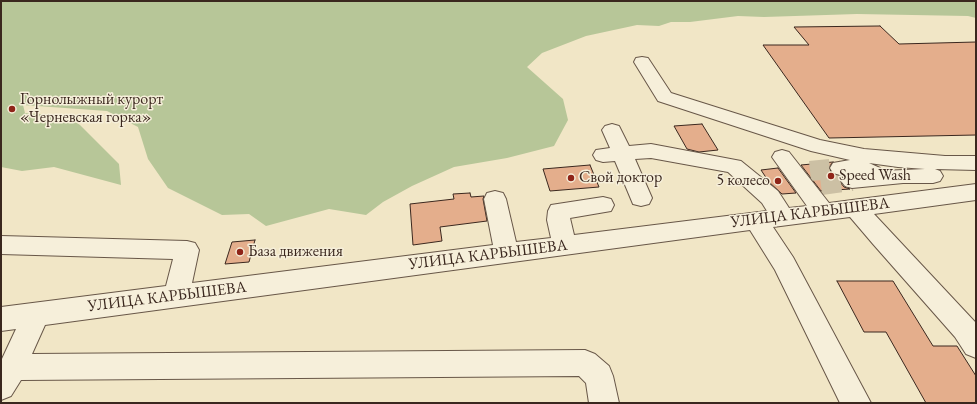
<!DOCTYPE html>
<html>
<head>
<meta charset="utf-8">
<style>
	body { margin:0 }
	#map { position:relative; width:977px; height:404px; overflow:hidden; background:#f1e6c6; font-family:"EB Garamond",serif }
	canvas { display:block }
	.frame { position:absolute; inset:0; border:2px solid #3a271e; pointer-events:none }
</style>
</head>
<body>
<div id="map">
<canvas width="977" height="404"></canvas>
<div class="frame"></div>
</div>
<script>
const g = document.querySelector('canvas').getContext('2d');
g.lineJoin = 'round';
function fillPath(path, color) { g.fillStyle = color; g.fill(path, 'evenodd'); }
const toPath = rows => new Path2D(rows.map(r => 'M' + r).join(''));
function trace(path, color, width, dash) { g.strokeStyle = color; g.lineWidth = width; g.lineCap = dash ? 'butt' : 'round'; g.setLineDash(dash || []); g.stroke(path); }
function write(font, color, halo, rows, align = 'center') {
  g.font = font + ' "EB Garamond",serif'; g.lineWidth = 3; g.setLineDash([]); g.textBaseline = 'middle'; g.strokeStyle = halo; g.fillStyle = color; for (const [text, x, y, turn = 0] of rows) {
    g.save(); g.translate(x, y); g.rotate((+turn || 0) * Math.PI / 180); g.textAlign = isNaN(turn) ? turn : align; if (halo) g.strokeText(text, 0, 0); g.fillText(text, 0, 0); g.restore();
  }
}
fillPath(toPath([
	[1,1,976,1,976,18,968,16,857,14,764,17,738,16,690,22,671,22,659,26,637,25,586,36,542,53,527,67,563,99,568,120,554,146,507,158,454,167,412,186,383,202,366,215,329,209,266,226,249,214,222,215,168,188,148,159,138,127,107,111,23,105,25,113,66,116,80,125,119,164,121,185,54,167,22,171,1,167]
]), '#b7c698');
const building = toPath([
	[880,26,899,44,976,42,976,135,829,138,763,45,809,45,794,27,880,26],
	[702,124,718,150,699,152,687,149,674,126,702,124],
	[833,162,829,167,832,174,843,176,840,182,844,187,850,189,821,191,801,165,833,162],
	[590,165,599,187,550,191,543,169,590,165],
	[778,168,796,193,782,194,769,182,761,170,778,168],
	[470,193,471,197,484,196,483,199,487,221,440,227,442,241,413,245,410,204,454,199,453,194,470,193],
	[255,240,249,262,225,264,232,242,255,240],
	[837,281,893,281,933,346,957,346,976,376,976,403,926,403,886,332,864,332,837,281]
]);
fillPath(building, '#e4ae8c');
trace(building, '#3a271e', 1);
trace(toPath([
	[810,171,840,168],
	[821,185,852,181]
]), '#ccc0a4', 20, [20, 10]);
const minor = toPath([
	[642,57,648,58,671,93,820,140,864,149,945,156,976,156,976,170,935,169,940,171,943,176,940,181,933,183,903,183,852,188,845,186,841,181,845,176,852,174,840,175,833,173,830,168,833,163,850,160,811,151,658,101,634,62,636,58,642,57],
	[869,163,898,167,925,169,882,171,880,168,869,163],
	[612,124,619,126,629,146,651,144,741,161,778,191,789,208,807,206,772,157,775,152,782,150,789,152,829,203,976,184,976,200,874,214,976,323,976,358,966,354,955,337,873,244,850,217,773,227,793,257,871,403,840,403,775,270,750,230,45,325,32,354,585,350,595,354,609,366,613,376,619,403,589,403,586,383,579,376,21,380,11,396,1,400,1,361,16,329,1,331,1,307,166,286,173,259,1,254,1,236,187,241,195,243,199,250,192,283,493,245,484,199,487,193,495,191,503,193,506,199,516,242,551,238,547,220,548,211,551,205,603,197,611,199,614,205,611,211,570,218,574,235,767,211,762,203,728,172,651,158,635,159,652,198,649,204,641,206,633,204,615,161,603,162,596,160,593,155,596,150,610,148,602,130,605,126,612,124]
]);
trace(minor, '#685748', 2);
fillPath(minor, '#f6efda');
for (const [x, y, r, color] of [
	[12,109,4,"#8f2418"],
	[831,176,4,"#8f2418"],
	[571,178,4,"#8f2418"],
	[778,181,4,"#8f2418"],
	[240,252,4,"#8f2418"]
]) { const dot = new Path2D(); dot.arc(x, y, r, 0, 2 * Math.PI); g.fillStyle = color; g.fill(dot); trace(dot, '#f6efda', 1.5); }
write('16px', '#3a271e', '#f6efda', [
	["Горнолыжный курорт",20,100],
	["«Черневская горка»",20,118],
	["Speed Wash",839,176],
	["Свой доктор",579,178],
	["5 колесо",770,181,"right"],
	["База движения",248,252]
], 'left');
write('16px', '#3a271e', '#f6efda', [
	["УЛИЦА КАРБЫШЕВА",810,213,-7],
	["УЛИЦА КАРБЫШЕВА",488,255,-7],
	["УЛИЦА КАРБЫШЕВА",167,297,-7]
]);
</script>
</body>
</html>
